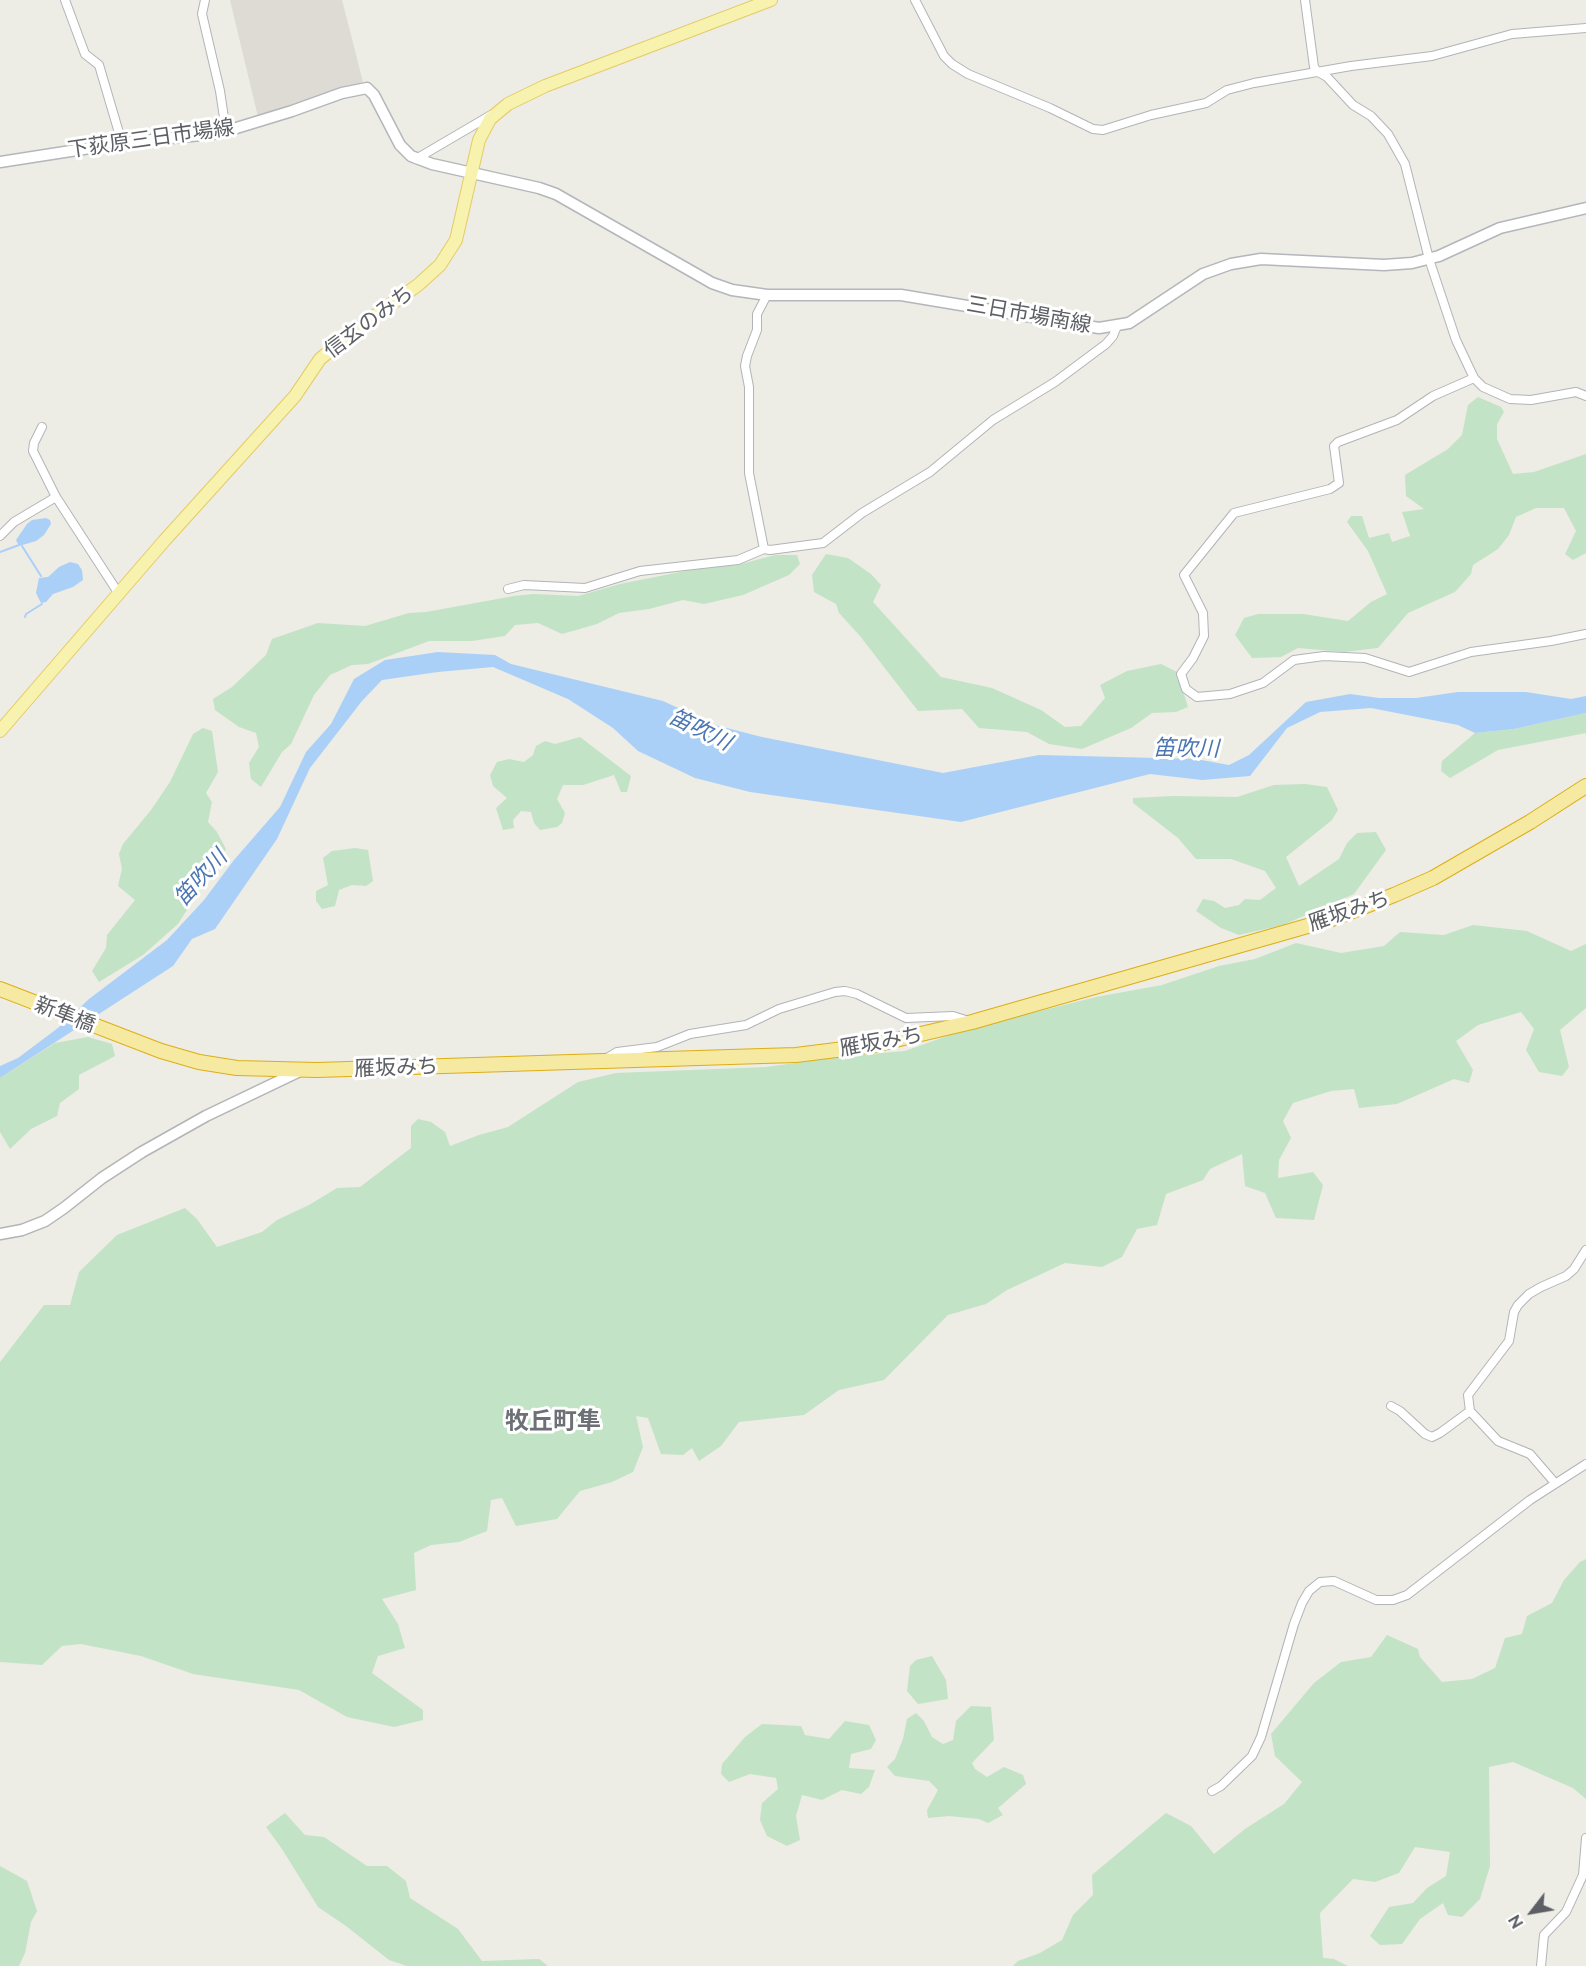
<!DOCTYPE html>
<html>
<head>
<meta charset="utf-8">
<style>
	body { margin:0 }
	#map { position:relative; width:1586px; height:1966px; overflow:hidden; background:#edece5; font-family:Raleway,sans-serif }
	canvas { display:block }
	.north { position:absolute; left:1502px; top:1882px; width:60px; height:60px; -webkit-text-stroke:4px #fff; paint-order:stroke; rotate:239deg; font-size:16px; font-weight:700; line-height:24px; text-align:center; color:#5c5f64 }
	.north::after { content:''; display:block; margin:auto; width:21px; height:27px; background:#5c5f64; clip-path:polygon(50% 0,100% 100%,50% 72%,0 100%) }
</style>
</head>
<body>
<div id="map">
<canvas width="1586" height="1966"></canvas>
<div class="north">N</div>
</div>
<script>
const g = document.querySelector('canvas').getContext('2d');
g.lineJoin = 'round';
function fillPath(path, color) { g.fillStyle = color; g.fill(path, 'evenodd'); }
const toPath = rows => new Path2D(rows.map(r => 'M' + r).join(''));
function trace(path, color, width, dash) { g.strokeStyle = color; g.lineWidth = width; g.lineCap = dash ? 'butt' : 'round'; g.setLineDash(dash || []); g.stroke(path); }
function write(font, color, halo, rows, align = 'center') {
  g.font = font + ' Raleway,"Noto Sans JP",sans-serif'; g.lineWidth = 6; g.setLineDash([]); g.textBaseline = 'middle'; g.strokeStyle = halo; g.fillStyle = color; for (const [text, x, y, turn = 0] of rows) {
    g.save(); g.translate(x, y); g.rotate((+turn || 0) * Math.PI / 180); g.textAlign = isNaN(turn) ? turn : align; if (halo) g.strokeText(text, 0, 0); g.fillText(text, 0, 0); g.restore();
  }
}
fillPath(toPath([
	[230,0,342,0,363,82,258,117]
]), '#dddbd3');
fillPath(toPath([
	[1478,397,1501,407,1504,412,1497,424,1497,439,1513,474,1534,472,1586,454,1586,553,1573,560,1565,554,1576,531,1564,508,1536,508,1516,517,1509,535,1498,549,1473,565,1471,574,1455,592,1408,613,1378,648,1344,652,1298,648,1281,657,1252,658,1235,635,1244,618,1258,614,1303,614,1348,621,1371,602,1387,594,1368,551,1347,522,1351,516,1362,516,1369,538,1389,533,1392,542,1410,536,1402,512,1424,509,1406,496,1405,475,1448,449,1462,435,1468,405],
	[826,554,848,558,871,574,881,585,873,602,941,677,992,688,1041,710,1065,727,1081,726,1105,698,1100,685,1127,671,1161,664,1177,672,1188,707,1176,712,1152,713,1131,728,1082,749,1049,744,1027,732,979,728,962,709,918,711,860,636,839,613,836,604,814,592,812,575],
	[775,555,797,555,800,564,789,575,743,595,704,604,683,600,649,609,619,613,597,624,562,634,538,623,515,625,505,636,472,641,429,641,368,664,352,665,330,675,314,695,291,744,282,752,261,787,251,779,249,763,259,747,256,733,239,727,215,710,213,699,232,687,266,655,272,639,318,623,365,626,409,613,426,612,514,596,533,594,578,596,620,584,690,570,737,565],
	[1586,713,1586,733,1498,750,1450,778,1441,771,1442,761,1475,733,1514,729],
	[203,728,212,731,218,772,206,793,212,802,208,822,217,832,226,849,178,924,143,955,99,982,92,971,106,948,107,935,135,900,118,886,122,869,119,854,123,844,151,810,170,782,193,734],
	[580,737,631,776,627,792,621,792,614,775,583,785,563,785,557,799,565,813,562,823,557,827,540,830,534,823,531,812,521,811,513,820,514,828,503,830,496,808,507,798,493,786,490,775,497,762,509,759,524,762,533,755,536,746,545,741,555,744],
	[1305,784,1327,787,1338,810,1332,820,1286,857,1299,886,1339,859,1347,843,1357,833,1376,832,1386,850,1354,894,1283,925,1239,935,1221,928,1196,911,1203,899,1214,901,1225,908,1239,905,1245,899,1260,900,1276,888,1265,871,1231,859,1196,859,1178,838,1133,803,1133,798,1173,796,1237,797,1274,785],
	[355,848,368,850,373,881,366,886,352,885,339,890,335,906,322,909,316,901,316,891,328,885,323,858,332,851],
	[1473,925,1527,931,1571,951,1586,944,1586,1008,1560,1030,1569,1067,1562,1076,1539,1072,1526,1050,1534,1029,1521,1012,1478,1025,1456,1041,1473,1070,1469,1083,1454,1079,1397,1104,1359,1108,1354,1089,1331,1091,1293,1103,1283,1121,1291,1138,1279,1160,1278,1178,1313,1172,1323,1185,1314,1220,1276,1218,1265,1193,1245,1186,1242,1154,1210,1169,1203,1180,1166,1194,1157,1225,1137,1229,1122,1257,1102,1267,1065,1263,1007,1290,986,1304,948,1315,884,1380,839,1390,804,1415,739,1422,721,1446,699,1461,692,1448,683,1455,661,1454,648,1418,636,1416,643,1447,633,1472,612,1482,580,1491,557,1519,516,1526,502,1498,491,1500,487,1531,459,1542,431,1545,414,1553,416,1590,382,1599,398,1624,405,1648,378,1656,372,1673,423,1710,423,1720,394,1727,347,1717,299,1690,193,1674,141,1656,81,1644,62,1646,42,1665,0,1662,0,1362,44,1305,70,1305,79,1272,117,1235,185,1208,197,1219,217,1247,262,1232,277,1220,309,1205,337,1188,360,1187,411,1148,411,1126,418,1119,431,1122,445,1132,450,1146,479,1135,508,1127,578,1082,616,1073,766,1067,846,1056,905,1051,964,1030,1096,997,1162,985,1219,966,1255,959,1296,943,1341,953,1384,946,1400,932,1444,935],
	[88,1037,112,1044,115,1056,79,1075,79,1089,60,1103,57,1116,31,1129,10,1149,0,1132,0,1078,55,1043],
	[1586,1559,1586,1799,1573,1788,1513,1762,1489,1767,1490,1866,1480,1899,1462,1917,1448,1915,1443,1903,1420,1919,1402,1944,1380,1945,1370,1936,1389,1907,1413,1903,1427,1888,1446,1876,1450,1852,1415,1847,1399,1873,1375,1882,1353,1879,1320,1913,1323,1958,1334,1959,1348,1966,1013,1966,1018,1961,1040,1953,1062,1940,1073,1915,1093,1895,1092,1875,1166,1813,1191,1826,1214,1854,1245,1829,1284,1804,1302,1782,1275,1756,1271,1734,1314,1683,1341,1662,1371,1657,1387,1635,1418,1649,1420,1657,1442,1682,1472,1679,1495,1668,1505,1638,1522,1634,1527,1616,1552,1603,1564,1580,1580,1562],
	[932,1656,946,1680,948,1699,918,1704,907,1691,910,1666,916,1660],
	[971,1706,991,1707,994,1740,972,1763,975,1769,987,1777,1004,1767,1023,1775,1026,1784,998,1808,1003,1815,988,1823,979,1819,949,1816,928,1818,927,1810,938,1790,929,1781,895,1776,887,1767,895,1759,903,1739,907,1719,916,1713,924,1721,932,1737,943,1744,953,1740,956,1721],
	[845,1721,869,1725,876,1740,871,1749,851,1754,849,1768,875,1770,869,1787,861,1794,842,1790,822,1800,802,1795,796,1816,800,1840,787,1846,767,1836,760,1820,762,1803,778,1789,776,1778,750,1774,729,1782,721,1774,722,1764,745,1737,762,1724,801,1726,805,1735,829,1739],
	[285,1813,305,1835,324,1837,367,1866,387,1866,406,1881,410,1898,458,1929,482,1961,539,1959,548,1966,407,1966,389,1960,346,1926,318,1907,282,1849,266,1827],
	[0,1866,27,1881,37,1911,31,1922,25,1953,19,1966,0,1966]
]), '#c3e3c6');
fillPath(toPath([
	[46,518,50,520,51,524,44,535,36,541,19,546,16,540,27,524,32,520],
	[70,562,78,564,82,570,83,580,73,587,53,594,46,602,41,603,36,593,39,578,48,577,59,567],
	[438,652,495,655,511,664,663,701,715,725,762,737,943,773,1039,755,1196,759,1229,765,1249,755,1306,702,1350,694,1379,698,1416,698,1458,692,1526,692,1571,699,1586,696,1586,713,1514,729,1475,733,1458,725,1371,708,1320,712,1287,728,1250,776,1202,780,1150,774,961,822,750,792,695,778,638,751,613,728,568,699,493,667,438,672,382,680,362,701,310,768,277,839,215,929,192,939,173,966,0,1078,0,1066,18,1058,58,1028,89,999,167,940,204,900,234,860,280,807,306,752,331,724,354,679,385,660]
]), '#abd0f7');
trace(toPath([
	[22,546,41,576],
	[0,552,19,545],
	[25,617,26,614,42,604]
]), '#abd0f7', 2);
const minor = toPath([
	[65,0,85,54,99,65,122,143],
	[205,0,202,14,220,91,226,131],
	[915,0,944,56,952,64,968,74,1050,108,1093,129,1103,130,1151,115,1206,103,1227,90,1254,83,1351,66,1432,56,1512,34,1586,28],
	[1305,0,1314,67,1318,72,1327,77,1353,105,1371,116,1388,134,1405,164,1429,259,1456,340,1474,378,1483,387,1510,399,1531,400,1576,392,1586,396],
	[416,159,491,115],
	[767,295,757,314,757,330,747,356,745,366,749,387,749,473,764,549,770,550,823,543,862,513,930,472,993,420,1055,382,1106,344,1113,336,1117,326],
	[1474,378,1433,396,1397,420,1338,442,1334,446,1339,483,1330,489,1234,513,1184,575,1203,613,1204,636,1193,658,1181,674,1186,689,1197,697,1230,694,1263,683,1294,660,1324,656,1365,658,1409,672,1471,652,1551,641,1586,634],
	[42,427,34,443,33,451,56,497,119,594],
	[0,536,14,522,56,497],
	[508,589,524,585,585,588,640,571,738,560,764,549],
	[604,1060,617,1052,657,1047,690,1034,746,1025,779,1009,835,992,845,991,857,994,906,1018,953,1016,972,1022],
	[1391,1406,1400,1411,1425,1434,1432,1437,1440,1433,1470,1411],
	[1555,1483,1530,1454,1498,1441,1470,1411,1468,1395,1509,1341,1514,1312,1518,1305,1529,1294,1541,1287,1566,1276,1574,1269,1586,1250],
	[1212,1791,1221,1786,1252,1756,1261,1737,1294,1624,1302,1603,1309,1591,1320,1582,1334,1581,1376,1600,1393,1600,1407,1595,1530,1500,1586,1464],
	[1541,1966,1544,1935,1566,1912,1583,1875,1586,1838]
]);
const tertiary = toPath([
	[0,1234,22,1230,45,1221,64,1208,102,1178,142,1152,206,1116,300,1071]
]);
const secondary = toPath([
	[0,162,122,143,220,133,292,111,342,93,367,88,374,95,400,145,411,156,432,164,539,188,556,194,712,283,732,290,767,295,901,295,1099,328,1129,323,1203,274,1231,264,1261,259,1384,265,1412,263,1439,256,1500,228,1586,208]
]);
const primary = toPath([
	[0,731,164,541,267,427,295,396,320,359,355,330,418,285,440,265,456,240,479,140,490,119,508,104,545,86,771,0]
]);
const trunk = toPath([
	[0,989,161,1051,199,1062,237,1068,317,1070,730,1057,796,1055,836,1050,874,1045,972,1022,1332,919,1394,895,1433,878,1530,822,1586,786]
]);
trace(minor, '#b2b4b8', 10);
trace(tertiary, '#b2b4b8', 13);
trace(secondary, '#b3b6bb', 13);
trace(primary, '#e5cb66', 14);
trace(trunk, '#ddae15', 16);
trace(minor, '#fff', 8);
trace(tertiary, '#fff', 10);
trace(secondary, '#fff', 10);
trace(primary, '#f8f2af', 12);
trace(trunk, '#f6eaa2', 14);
write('21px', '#5c5f64', '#fff', [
	["下荻原三日市場線",151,139,-8],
	["三日市場南線",1029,315,10],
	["信玄のみち",369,322,-37],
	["雁坂みち",1349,911,-19],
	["新隼橋",65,1015,21],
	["雁坂みち",881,1042,-10],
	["雁坂みち",396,1068,-2]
]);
write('italic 22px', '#4c76b1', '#fff', [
	["笛吹川",700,730,26],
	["笛吹川",1186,749,1],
	["笛吹川",201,878,-48]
]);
write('bold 24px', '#6d7176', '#fff', [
	["牧丘町隼",553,1422]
]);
</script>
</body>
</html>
